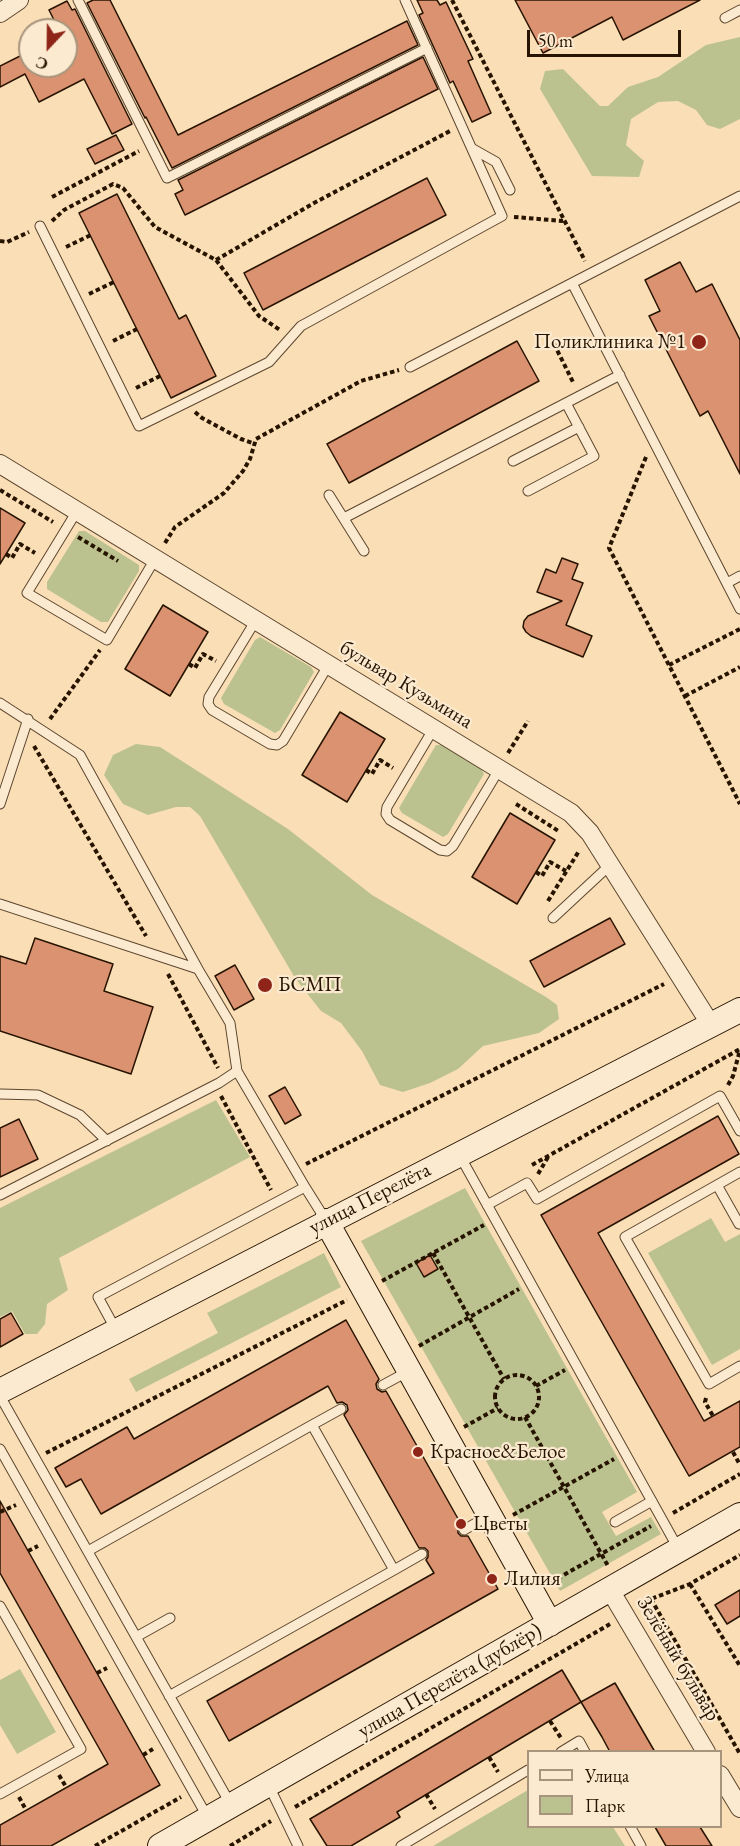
<!DOCTYPE html>
<html>
<head>
<meta charset="utf-8">
<style>
	body { margin:0 }
	#map { position:relative; width:740px; height:1846px; overflow:hidden; background:#fadeb6; font-family:"EB Garamond",serif }
	canvas { display:block }
	.legend { position:absolute; left:527px; top:1750px; width:195px; height:78px; box-sizing:border-box; background:#fcead0; border:2px solid #a7947d; margin:0; padding:8px 10px; list-style:none; font-size:18px; color:#271400 }
	.legend li { display:flex; align-items:center; gap:12px; height:30px }
	.legend b { width:30px; border:2px solid #a7947d }
	.north { position:absolute; left:18px; top:18px; width:60px; height:60px; box-sizing:border-box; background:#fcead0; border:2px solid #a7947d; border-radius:50%; rotate:202deg; font-size:16px; font-weight:700; line-height:24px; text-align:center; color:#271400 }
	.north::after { content:''; display:block; margin:auto; width:21px; height:27px; background:#8f2418; clip-path:polygon(50% 0,100% 100%,50% 72%,0 100%) }
	.scale { position:absolute; left:527px; top:30px; width:154px; height:27px; box-sizing:border-box; border:3px solid #271400; border-top:0; padding-left:8px; font-size:18px; line-height:21px; white-space:nowrap; color:#271400; -webkit-text-stroke:4px #fcead0; paint-order:stroke }
</style>
</head>
<body>
<div id="map">
<canvas width="740" height="1846"></canvas>
<ul class="legend">
<li><b style="height:8px;background:#fcead0"></b>Улица</li>
<li><b style="height:16px;background:#bbc290"></b>Парк</li>
</ul>
<div class="north">С</div>
<div class="scale">50 m</div>
</div>
<script>
const g = document.querySelector('canvas').getContext('2d');
g.lineJoin = 'round';
function fillPath(path, color) { g.fillStyle = color; g.fill(path, 'evenodd'); }
const toPath = rows => new Path2D(rows.map(r => 'M' + r).join(''));
function trace(path, color, width, dash) { g.strokeStyle = color; g.lineWidth = width; g.lineCap = dash ? 'butt' : 'round'; g.setLineDash(dash || []); g.stroke(path); }
function write(font, color, halo, rows, align = 'center') {
  g.font = font + ' "EB Garamond",serif'; g.lineWidth = 4.5; g.setLineDash([]); g.textBaseline = 'middle'; g.strokeStyle = halo; g.fillStyle = color; for (const [text, x, y, turn = 0] of rows) {
    g.save(); g.translate(x, y); g.rotate((+turn || 0) * Math.PI / 180); g.textAlign = isNaN(turn) ? turn : align; if (halo) g.strokeText(text, 0, 0); g.fillText(text, 0, 0); g.restore();
  }
}
fillPath(toPath([
	[740,37,740,119,720,129,707,125,696,110,678,101,658,102,631,119,626,145,644,161,639,177,592,176,540,89,545,71,563,69,600,106,608,106,628,87,658,77,706,45],
	[79,531,85,531,139,565,139,571,108,622,101,622,47,589,47,582],
	[260,637,311,667,314,672,280,730,275,733,224,704,221,698,255,640],
	[136,744,160,747,288,829,372,895,546,997,557,1005,559,1019,539,1033,483,1046,458,1069,430,1083,403,1092,380,1085,362,1051,341,1023,321,1011,295,978,200,816,190,807,176,807,148,815,123,804,104,775,113,755],
	[436,745,442,745,481,768,484,774,448,834,443,837,402,813,399,808],
	[216,1100,250,1157,59,1258,68,1290,47,1304,45,1324,37,1334,25,1334,12,1311,0,1317,0,1208],
	[465,1188,637,1492,602,1512,616,1536,651,1517,661,1534,560,1591,361,1241],
	[711,1218,725,1242,740,1234,740,1349,712,1365,648,1253],
	[324,1253,341,1287,136,1392,129,1379,218,1333,207,1313],
	[20,1669,56,1732,17,1754,0,1725,0,1680],
	[528,1790,528,1826,613,1827,625,1846,433,1846]
]), '#bbc290');
const building = toPath([
	[93,0,110,0,178,135,407,21,418,45,172,168,146,117,145,118,87,3,93,0],
	[417,0,437,0,440,5,446,2,473,59,468,61,491,113,472,122,453,81,450,83,419,15,423,13,417,0],
	[515,0,700,0,623,40,612,17,543,53,515,0],
	[67,1,72,10,75,9,132,124,112,134,84,79,39,102,25,74,0,87,0,66,30,51,30,66,66,66,66,30,59,30,49,10,67,1],
	[423,57,438,89,185,215,175,194,183,190,178,180,423,57],
	[116,135,124,150,95,164,87,149,116,135],
	[427,178,446,215,263,310,244,273,427,178],
	[117,194,179,319,186,315,216,376,171,398,79,213,117,194],
	[680,262,696,292,712,284,740,340,740,474,708,411,700,416,649,316,660,311,645,280,680,262],
	[517,341,539,381,349,483,327,444,517,341],
	[0,508,25,523,0,564,0,508],
	[562,558,578,564,572,579,583,583,566,625,592,636,583,657,531,636,526,632,523,627,524,621,528,616,562,601,537,592,546,569,556,573,562,558],
	[163,605,208,632,170,696,125,669,163,605],
	[340,712,385,739,347,802,302,775,340,712],
	[510,813,555,840,517,904,472,877,510,813],
	[610,918,625,944,544,987,530,961,610,918],
	[35,938,113,964,104,991,153,1007,131,1074,0,1031,0,956,26,964,35,938],
	[235,965,254,999,234,1010,215,976,235,965],
	[285,1087,301,1115,285,1124,269,1096,285,1087],
	[718,1116,739,1154,598,1233,704,1421,740,1401,740,1447,689,1476,541,1215,718,1116],
	[19,1119,38,1159,0,1177,0,1128,19,1119],
	[430,1255,438,1269,424,1277,416,1263,430,1255],
	[11,1313,23,1334,0,1347,0,1319,11,1313],
	[346,1320,379,1379,376,1384,377,1389,382,1392,386,1391,461,1524,458,1527,458,1533,461,1536,468,1536,498,1589,229,1741,207,1701,434,1573,426,1560,428,1557,428,1551,425,1548,419,1548,344,1415,348,1410,347,1405,342,1402,337,1403,328,1386,101,1514,81,1479,66,1487,55,1468,127,1427,134,1439,346,1320],
	[0,1501,160,1785,51,1846,0,1846,0,1825,108,1764,0,1573,0,1501],
	[740,1590,740,1616,727,1624,715,1605,740,1590],
	[562,1670,581,1702,397,1812,400,1817,351,1846,327,1846,310,1819,562,1670],
	[615,1683,655,1752,610,1752,602,1737,581,1702,615,1683],
	[655,1827,700,1827,712,1846,666,1846,655,1827]
]);
fillPath(building, '#db9270');
trace(building, '#271400', 1.5);
const lane = toPath([
	[78,0,167,178,427,48],
	[725,18,740,10],
	[473,149,496,162,510,190],
	[40,226,139,426,269,362,301,326,502,216,405,0],
	[572,283,740,609],
	[410,367,740,196],
	[513,461,579,427],
	[528,491,594,456,566,403],
	[329,495,364,551],
	[77,511,27,593,107,640,155,559],
	[344,518,620,375],
	[727,583,740,576],
	[256,620,209,697,208,704,212,710,270,744,277,745,283,741,329,664],
	[0,703,80,755,198,969,230,1023,237,1071,305,1187],
	[434,728,387,807,386,814,390,820,440,850,447,851,453,846,500,768],
	[0,804,28,719],
	[0,904,198,969],
	[553,918,610,865],
	[0,1094,38,1095,80,1115,107,1141],
	[460,1156,679,1550],
	[740,1172,625,1237,709,1384,740,1366],
	[717,1185,739,1224],
	[0,1195,219,1083,237,1071],
	[487,1205,527,1183,537,1199,720,1096,740,1131],
	[116,1330,98,1297,305,1187,325,1219],
	[383,1385,407,1372],
	[0,1396,231,1805],
	[312,1425,341,1409],
	[0,1449,208,1818],
	[615,1522,652,1501],
	[464,1530,488,1516],
	[88,1551,312,1425,394,1570,169,1696],
	[394,1570,422,1554],
	[0,1606,81,1749,0,1794],
	[136,1637,170,1618],
	[561,1752,579,1741,585,1752],
	[269,1786,298,1846],
	[630,1826,641,1846],
	[401,1846,528,1770]
]);
const street = toPath([
	[0,13,19,0],
	[0,464,571,813,590,833,711,1025],
	[610,1590,706,1752],
	[720,1775,740,1808]
]);
const secondary = toPath([
	[326,1221,550,1624],
	[0,1391,740,1010],
	[160,1846,740,1515]
]);
trace(lane, '#5c462e', 11);
trace(street, '#5c462e', 20);
trace(secondary, '#271400', 26);
trace(toPath([
	[452,0,585,261],
	[52,197,139,151],
	[514,217,563,221],
	[52,221,64,210,113,184,123,188,155,227,216,260,259,316,280,330],
	[0,241,7,242,29,232],
	[66,247,91,235],
	[216,260,314,203,450,131],
	[89,294,114,282],
	[113,341,137,329],
	[554,344,574,384],
	[136,388,160,376],
	[195,412,202,418,241,439,255,444],
	[646,457,609,548,740,804],
	[0,490,53,522],
	[78,537,118,561],
	[165,543,175,527,224,493,243,471,250,459,256,439,361,381,399,370],
	[6,554,12,558,20,544,35,553],
	[189,664,195,668,203,654,216,661],
	[669,665,740,629],
	[685,696,740,667],
	[50,719,100,650],
	[34,746,146,936],
	[508,753,528,721],
	[366,770,372,774,380,760,393,768],
	[516,804,560,832],
	[536,872,542,876,550,862,566,871],
	[548,901,579,851],
	[168,974,218,1068],
	[728,1085,733,1076,740,1050],
	[221,1096,271,1190],
	[306,1164,664,984],
	[532,1165,740,1049],
	[538,1174,548,1157],
	[433,1253,504,1379],
	[382,1281,484,1225],
	[419,1346,519,1289],
	'495 1397a22 22 0 1 1 44 0a22 22 0 1 1-44 0Z',
	[536,1386,565,1370],
	[706,1398,705,1402,713,1416],
	[525,1417,608,1566],
	[464,1427,498,1408],
	[733,1452,740,1465],
	[46,1453,347,1300],
	[0,1512,16,1505],
	[673,1513,740,1474],
	[513,1515,614,1459],
	[28,1551,38,1546],
	[551,1582,651,1526],
	[690,1584,740,1666],
	[651,1599,740,1754],
	[639,1606,651,1599,690,1584,740,1555],
	[97,1673,107,1668],
	[550,1721,561,1738],
	[143,1755,153,1749],
	[489,1757,498,1772],
	[59,1775,66,1787],
	[426,1794,435,1809],
	[19,1797,26,1810],
	[295,1807,610,1624],
	[95,1846,181,1797],
	[230,1846,271,1821]
]), '#271400', 4, [4.5, 3]);
trace(lane, '#fcead0', 9);
trace(street, '#fcead0', 18);
trace(secondary, '#fcead0', 24);
for (const [x, y, r, color] of [
	[699,342,8,"#8f2418"],
	[265,985,8,"#8f2418"],
	[418,1452,6,"#8f2418"],
	[461,1524,6,"#8f2418"],
	[492,1579,6,"#8f2418"]
]) { const dot = new Path2D(); dot.arc(x, y, r, 0, 2 * Math.PI); g.fillStyle = color; g.fill(dot); trace(dot, '#fcead0', 2); }
write('21px', '#271400', '#fcead0', [
	["Поликлиника №1",686,342,"right"],
	["БСМП",278,985],
	["Красное&Белое",430,1452],
	["Цветы",473,1524],
	["Лилия",504,1579]
], 'left');
write('21px', '#271400', '#fcead0', [
	["бульвар Кузьмина",406,685,31],
	["улица Перелёта",370,1199,-27],
	["Зелёный бульвар",678,1659,59],
	["улица Перелёта (дублёр)",450,1681,-30]
]);
</script>
</body>
</html>
